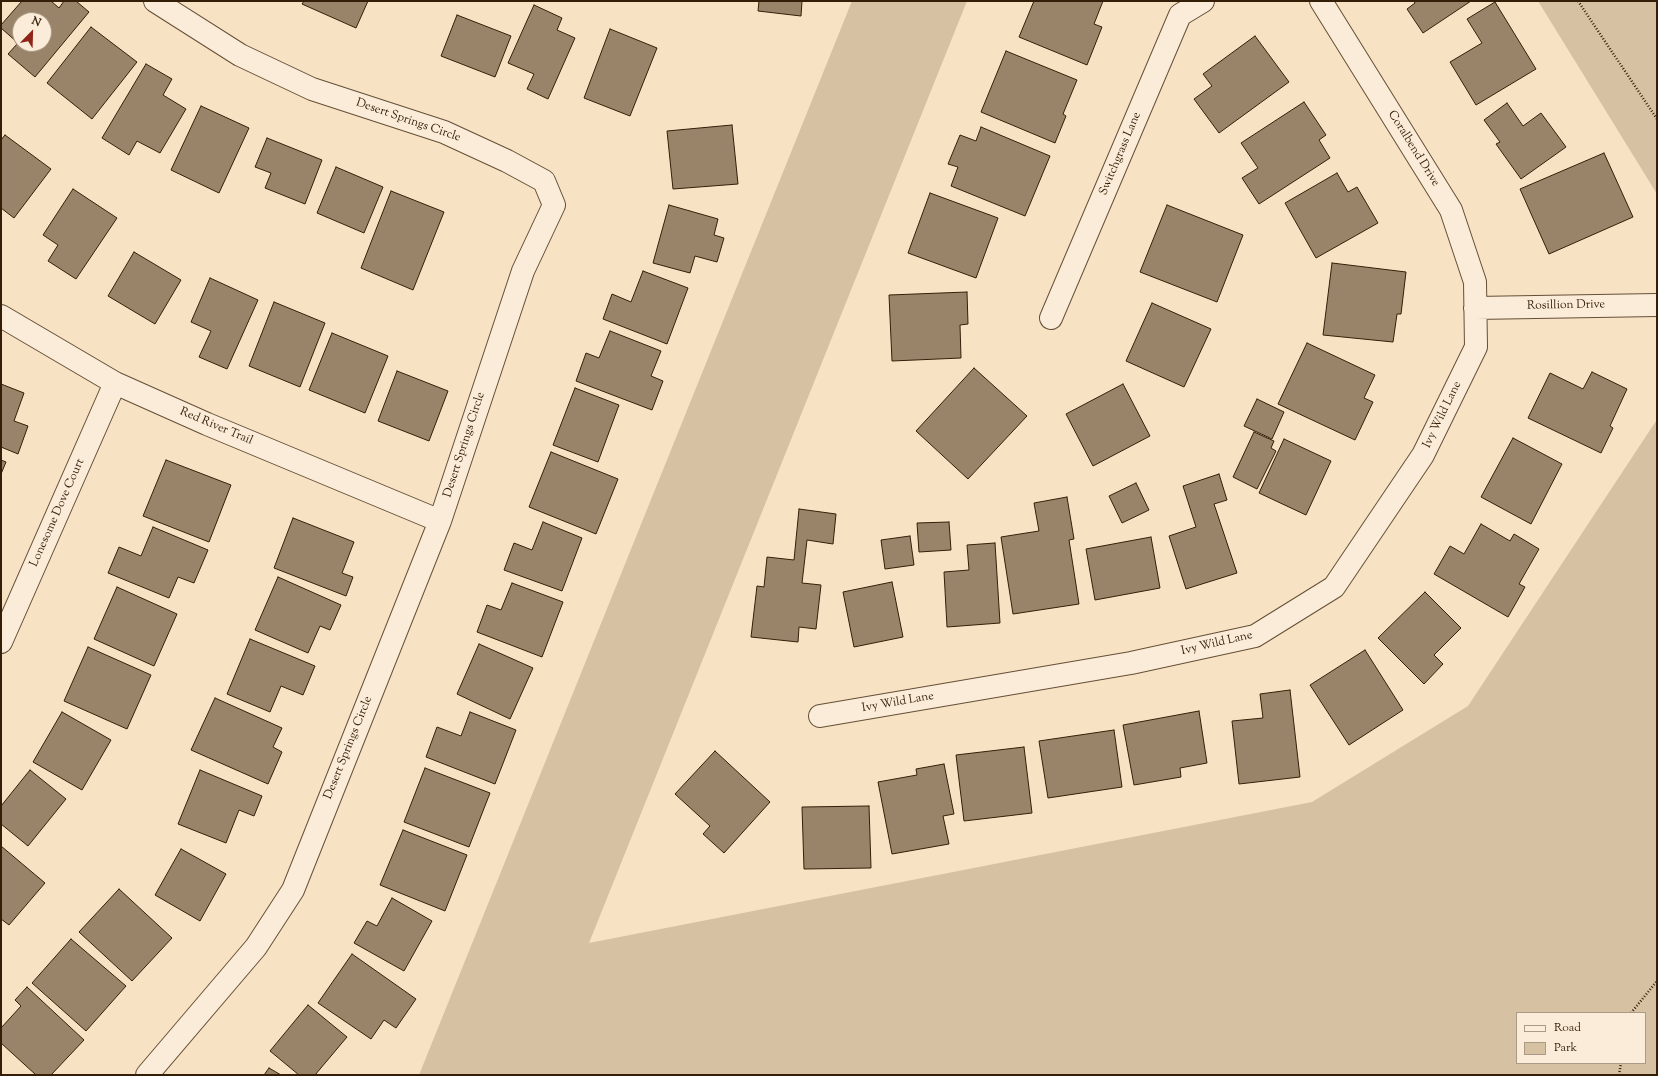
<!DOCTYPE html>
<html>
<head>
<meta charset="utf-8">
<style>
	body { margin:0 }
	#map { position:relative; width:1658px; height:1076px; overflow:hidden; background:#f7e2c3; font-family:"Sorts Mill Goudy",serif }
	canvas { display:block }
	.frame { position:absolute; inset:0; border:2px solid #351e08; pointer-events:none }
	.legend { position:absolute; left:1516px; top:1012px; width:130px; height:52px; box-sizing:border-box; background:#faecd8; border:1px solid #ab9a85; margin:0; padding:5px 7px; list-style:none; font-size:12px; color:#351e08 }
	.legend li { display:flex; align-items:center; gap:8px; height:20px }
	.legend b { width:20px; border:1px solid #ab9a85 }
	.north { position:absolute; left:12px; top:12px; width:40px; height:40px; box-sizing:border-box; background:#faecd8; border:1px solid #ab9a85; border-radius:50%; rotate:23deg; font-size:11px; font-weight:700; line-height:16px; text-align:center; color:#351e08 }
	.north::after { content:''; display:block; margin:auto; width:14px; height:18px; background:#8f2418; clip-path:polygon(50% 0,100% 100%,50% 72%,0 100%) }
</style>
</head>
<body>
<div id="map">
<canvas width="1658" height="1076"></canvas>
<div class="frame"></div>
<ul class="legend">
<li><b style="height:5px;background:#faecd8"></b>Road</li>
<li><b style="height:11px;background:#d6c1a3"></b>Park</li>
</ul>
<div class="north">N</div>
</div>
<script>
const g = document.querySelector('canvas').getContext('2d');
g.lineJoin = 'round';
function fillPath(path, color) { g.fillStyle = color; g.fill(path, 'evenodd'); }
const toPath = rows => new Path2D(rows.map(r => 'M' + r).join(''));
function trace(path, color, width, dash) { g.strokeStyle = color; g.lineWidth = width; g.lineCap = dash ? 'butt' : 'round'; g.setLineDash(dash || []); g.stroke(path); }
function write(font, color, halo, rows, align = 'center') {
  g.font = font + ' "Sorts Mill Goudy",serif'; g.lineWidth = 3.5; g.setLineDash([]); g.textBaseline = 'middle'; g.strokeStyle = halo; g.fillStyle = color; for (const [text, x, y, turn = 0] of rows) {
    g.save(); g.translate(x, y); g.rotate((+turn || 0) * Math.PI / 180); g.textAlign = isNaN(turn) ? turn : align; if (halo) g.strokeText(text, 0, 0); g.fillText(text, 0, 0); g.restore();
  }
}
fillPath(toPath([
	[852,1,967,1,589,943,1312,802,1468,706,1656,421,1657,403,1657,1075,419,1075],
	[1517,1013,1645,1013,1645,1063,1517,1063],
	[1538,1,1657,1,1657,194]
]), '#d6c1a3');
const building = toPath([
	[22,1,51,1,59,8,64,1,76,1,89,12,35,77,8,54,18,43,1,28,1,25,22,1],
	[20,20,44,20,44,44,20,44,20,20],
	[304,1,368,1,356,28,302,4,304,1],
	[759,1,802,1,801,16,758,11,759,1],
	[1034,1,1103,1,1094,24,1102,27,1087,65,1019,37,1034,1],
	[1414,1,1471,1,1423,33,1407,9,1415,3,1414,1],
	[1495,2,1536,69,1476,105,1450,62,1482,43,1467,19,1495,2],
	[534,5,562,18,557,30,575,38,548,99,527,89,534,74,508,63,534,5],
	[457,15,511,36,495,77,441,56,457,15],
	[91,27,137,62,92,119,47,83,91,27],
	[610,29,657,48,630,116,584,98,610,29],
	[1255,36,1289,82,1219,133,1194,99,1212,86,1203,74,1255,36],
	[1006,51,1077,80,1063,114,1066,116,1055,143,981,112,1006,51],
	[146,64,172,79,163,95,186,109,160,153,137,141,129,155,102,138,146,64],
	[1304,102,1326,135,1319,140,1330,158,1259,204,1242,178,1258,168,1241,143,1304,102],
	[1507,103,1523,126,1541,113,1566,147,1521,179,1496,144,1500,142,1484,120,1507,103],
	[201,106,249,128,219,193,171,170,201,106],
	[732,125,738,184,673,189,667,131,732,125],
	[981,127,1050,156,1025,216,951,186,958,167,948,164,960,135,976,141,981,127],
	[5,135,51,169,14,218,1,208,1,140,5,135],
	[267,138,322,160,305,204,265,188,271,173,255,167,267,138],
	[1604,153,1633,217,1549,254,1520,189,1604,153],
	[336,167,383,187,364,233,317,213,336,167],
	[1337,173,1348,192,1357,187,1378,223,1316,258,1285,203,1337,173],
	[73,189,117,218,76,279,48,261,58,245,43,235,73,189],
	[391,191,444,212,413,290,361,268,391,191],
	[930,193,998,218,976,278,908,253,930,193],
	[669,205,718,219,714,235,724,238,717,262,695,256,690,273,653,263,669,205],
	[1167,205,1243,235,1217,302,1140,272,1167,205],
	[134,252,181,280,155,324,108,296,134,252],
	[1332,263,1406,272,1401,314,1397,314,1393,342,1323,335,1332,263],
	[643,271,688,288,667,344,603,319,612,294,631,302,643,271],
	[210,278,258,300,227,369,199,357,211,331,191,322,210,278],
	[967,292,968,324,960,325,961,358,892,361,889,295,967,292],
	[274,302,325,323,300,387,249,366,274,302],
	[1152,303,1211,329,1184,387,1126,361,1152,303],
	[610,331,661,351,651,376,663,381,652,410,576,381,586,353,599,358,610,331],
	[332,333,388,356,365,413,309,390,332,333],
	[1307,343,1375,375,1364,398,1373,402,1355,440,1278,404,1307,343],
	[974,368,1027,416,968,479,916,431,974,368],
	[397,371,448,391,429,441,378,421,397,371],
	[1592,372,1627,389,1610,426,1613,428,1601,453,1528,418,1550,373,1583,389,1592,372],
	[1,384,24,393,14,421,28,426,18,454,1,447,1,384],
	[1123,384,1150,436,1093,466,1066,414,1123,384],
	[575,388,619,405,598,462,553,445,575,388],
	[1257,399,1284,412,1272,439,1244,426,1257,399],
	[1254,432,1274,441,1271,448,1276,451,1257,489,1233,477,1254,432],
	[1513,438,1562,464,1531,524,1481,497,1513,438],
	[1284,439,1331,461,1306,515,1259,493,1284,439],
	[551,452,618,479,596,534,529,507,551,452],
	[1,460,6,462,1,474,1,460],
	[166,460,231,485,209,542,143,516,166,460],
	[1219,474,1227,500,1214,504,1237,573,1186,589,1169,536,1196,527,1183,486,1219,474],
	[1136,483,1149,510,1122,523,1109,496,1136,483],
	[1067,497,1074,539,1069,540,1079,604,1013,614,1001,537,1039,531,1034,503,1067,497],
	[799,509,836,514,833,544,807,540,802,583,821,585,816,629,799,627,798,642,751,637,757,586,764,587,767,557,794,560,799,509],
	[293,518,354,542,342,573,353,577,346,596,274,568,293,518],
	[543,522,582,538,562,591,504,570,514,543,532,550,543,522],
	[949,522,951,550,919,552,917,523,949,522],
	[1481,524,1510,541,1514,534,1539,549,1519,584,1525,587,1508,617,1434,574,1450,546,1464,554,1481,524],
	[153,527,208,550,194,583,178,577,169,598,108,573,119,547,141,556,153,527],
	[910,536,914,565,885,569,881,540,910,536],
	[1151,537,1160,588,1095,600,1086,549,1151,537],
	[995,543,1000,623,947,627,944,572,969,570,967,545,995,543],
	[278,577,341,605,330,630,320,626,308,653,255,630,278,577],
	[892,582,903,637,854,647,843,592,892,582],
	[512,583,563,602,542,657,477,632,487,605,501,610,512,583],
	[117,587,177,614,154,666,94,639,117,587],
	[1425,592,1461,628,1434,655,1443,664,1424,684,1378,638,1425,592],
	[250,639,315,666,303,695,281,686,270,712,227,694,250,639],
	[479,644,533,668,510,719,457,694,479,644],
	[88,647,151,675,127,729,64,701,88,647],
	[1365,650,1403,710,1349,745,1310,685,1365,650],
	[1290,690,1300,777,1239,784,1232,721,1263,718,1260,694,1290,690],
	[215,698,282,728,273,747,282,752,268,784,191,750,215,698],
	[1199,711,1207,763,1180,768,1181,777,1134,785,1123,725,1199,711],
	[62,712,111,740,82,790,33,762,62,712],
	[470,712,516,730,495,784,426,757,437,727,461,736,470,712],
	[1114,730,1122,787,1048,798,1039,741,1114,730],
	[1024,747,1032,813,964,821,956,755,1024,747],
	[715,751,770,802,724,853,703,834,710,826,675,794,715,751],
	[944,764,954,814,943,816,949,844,892,854,878,782,917,775,916,769,944,764],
	[425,768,490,793,469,847,404,822,425,768],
	[30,770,66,799,28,846,1,824,1,806,30,770],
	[200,770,262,796,254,816,239,810,226,843,178,824,200,770],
	[869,806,871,868,804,869,802,807,869,806],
	[403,830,467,855,445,911,380,885,403,830],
	[1,846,45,883,9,925,1,919,1,846],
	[181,849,226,874,200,921,155,895,181,849],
	[119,889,172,938,132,981,79,932,119,889],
	[392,898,432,921,404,971,354,943,367,921,377,926,392,898],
	[71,939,126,986,86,1031,32,983,71,939],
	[352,954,416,999,396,1028,384,1020,371,1039,318,1003,352,954],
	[27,987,84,1040,51,1075,36,1075,1,1043,1,1028,21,1006,15,1000,27,987],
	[308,1005,347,1037,315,1075,299,1075,270,1051,308,1005],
	[269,1068,281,1075,264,1075,269,1068]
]);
fillPath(building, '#9a8469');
trace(building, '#351e08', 1);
const minor = toPath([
	[1475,308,1657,305],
	[1,316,115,383,207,424,440,521],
	[1051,318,1180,15,1203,1],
	[1,642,115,383],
	[820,716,1131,663,1255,636,1334,587,1423,455,1476,347,1475,282,1451,210,1321,1],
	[147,1075,256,947,293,890,440,521,523,271,554,205,544,181,507,161,444,132,312,89,240,55,155,1]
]);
trace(minor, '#664f37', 24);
trace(toPath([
	[1578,1,1657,119],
	[1631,1013,1657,981],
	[1619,1075,1621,1063]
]), '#351e08', 2.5, [1, 2]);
trace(minor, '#faecd8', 22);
write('12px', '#351e08', '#faecd8', [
	["Desert Springs Circle",408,121,19],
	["Coralbend Drive",1413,149,58],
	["Switchgrass Lane",1121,154,-67],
	["Rosillion Drive",1566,306,-1],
	["Ivy Wild Lane",1443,415,-64],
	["Red River Trail",216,427,23],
	["Desert Springs Circle",465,445,-72],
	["Lonesome Dove Court",58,513,-66],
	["Ivy Wild Lane",1217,644,-13],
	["Ivy Wild Lane",898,703,-10],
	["Desert Springs Circle",349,748,-68]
]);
</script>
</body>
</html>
